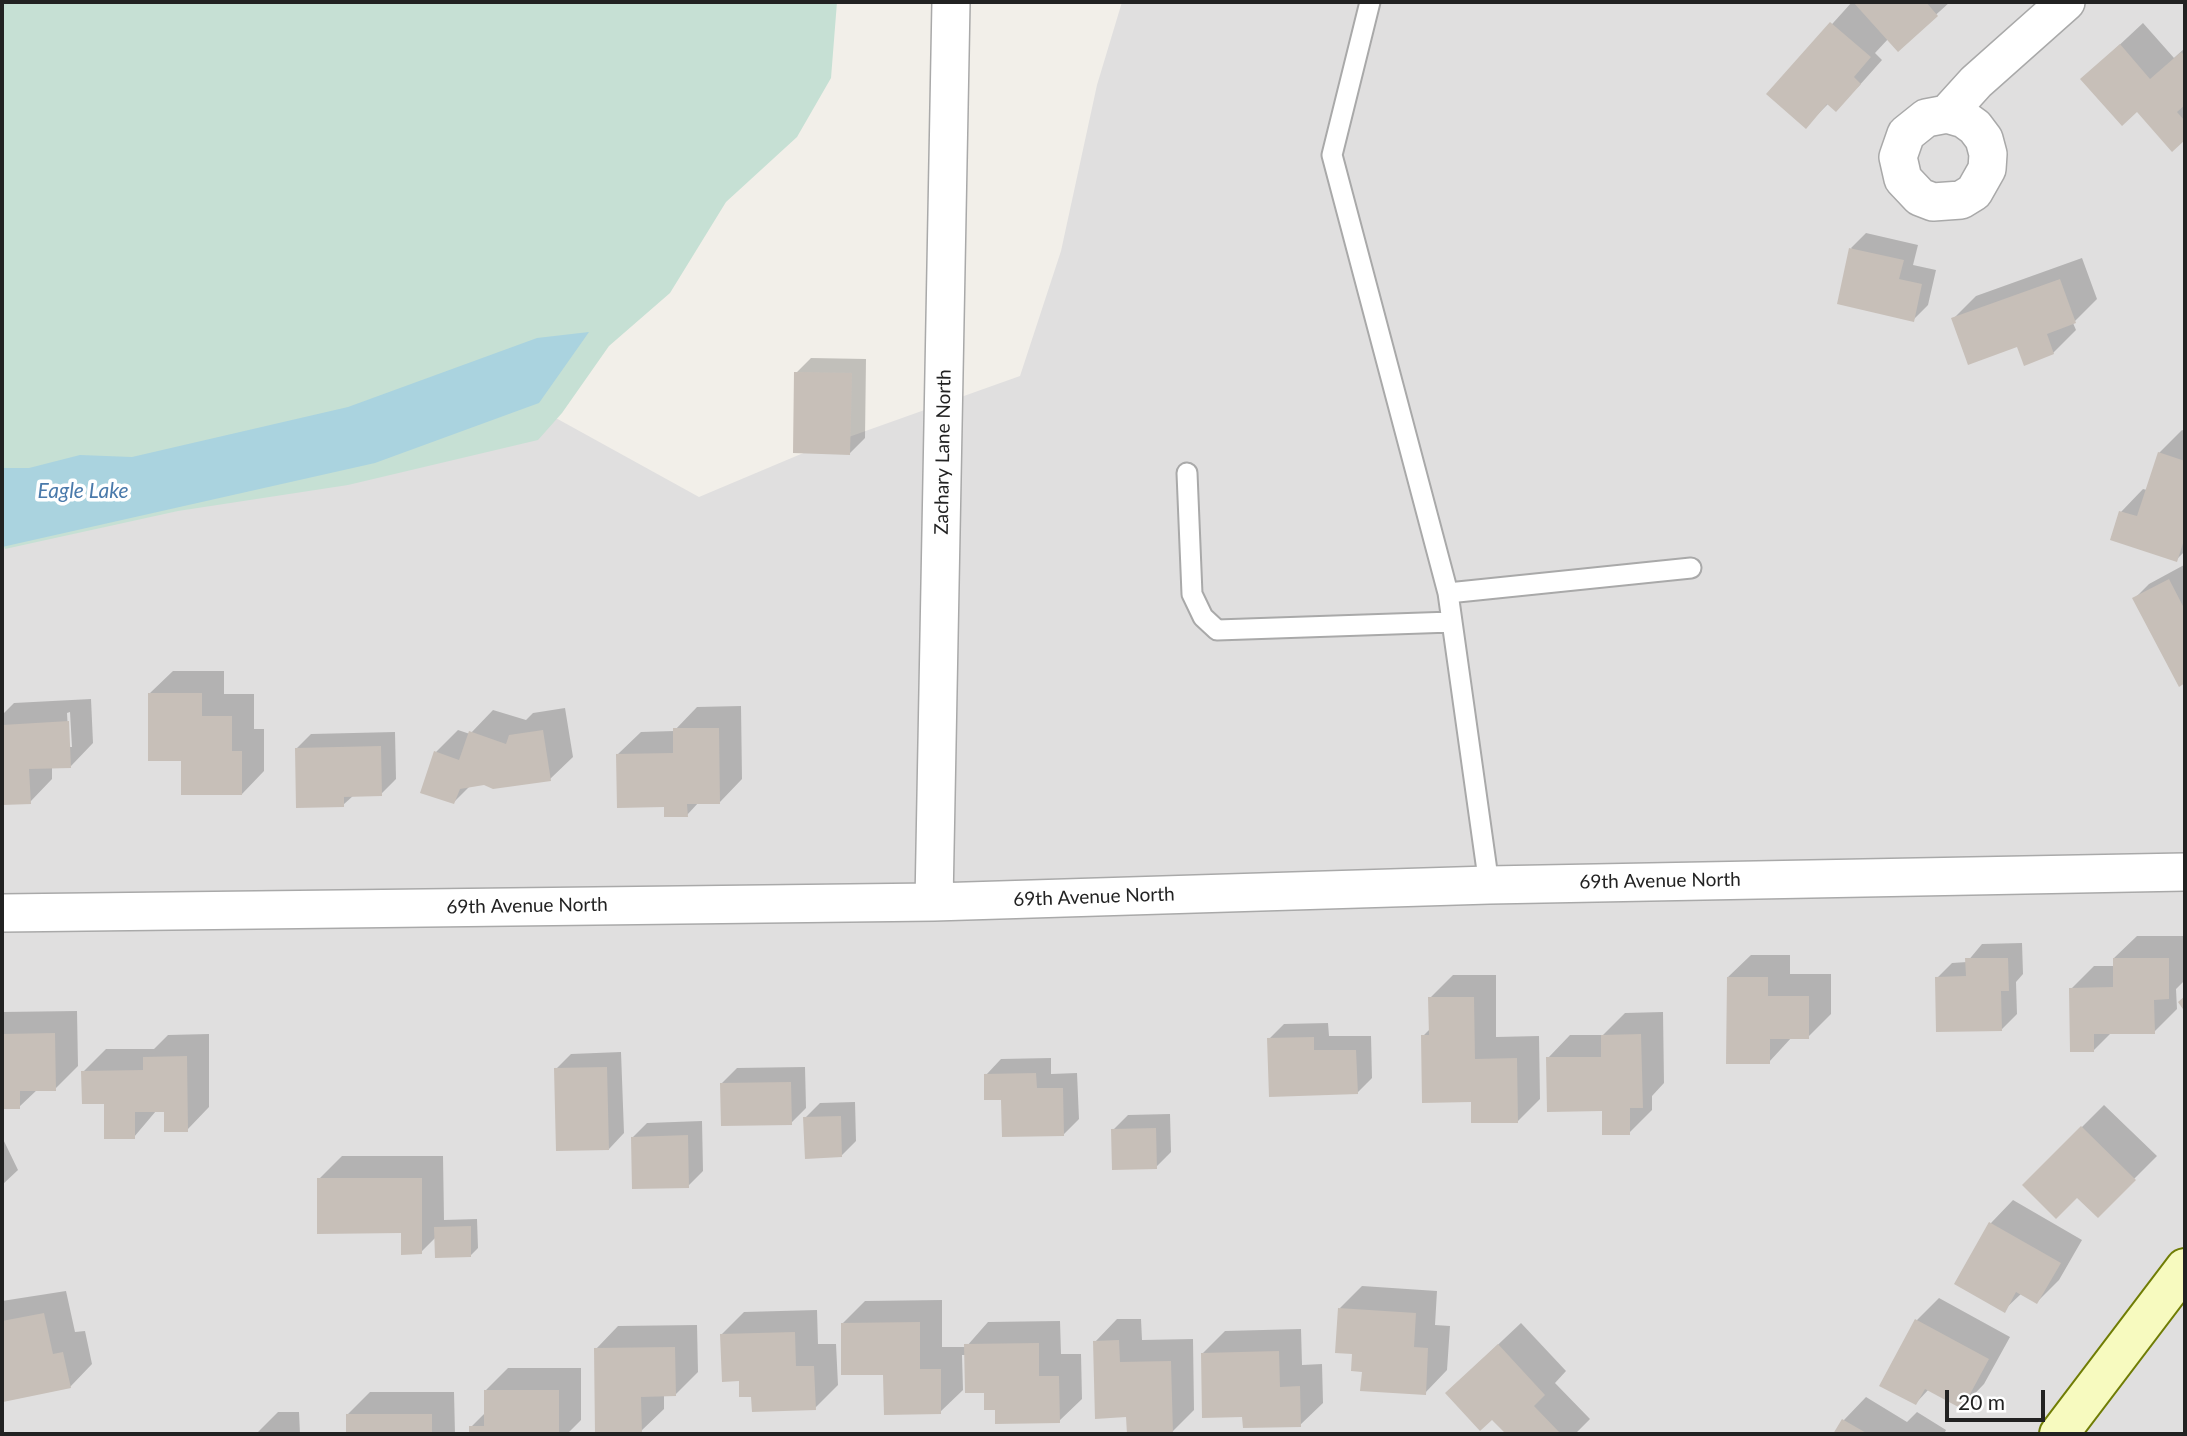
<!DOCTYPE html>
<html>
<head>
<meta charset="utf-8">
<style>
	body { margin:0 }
	#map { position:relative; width:2187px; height:1436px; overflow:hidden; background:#f2efe9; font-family:Lato,sans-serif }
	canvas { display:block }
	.frame { position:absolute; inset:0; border:4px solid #222; pointer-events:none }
	.scale { position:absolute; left:1945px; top:1390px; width:100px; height:32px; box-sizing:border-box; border:4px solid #222; border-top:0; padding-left:9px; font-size:21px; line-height:24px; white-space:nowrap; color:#222; -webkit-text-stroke:5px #fff; paint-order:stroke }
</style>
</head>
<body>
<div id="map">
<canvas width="2187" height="1436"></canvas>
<div class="frame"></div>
<div class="scale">20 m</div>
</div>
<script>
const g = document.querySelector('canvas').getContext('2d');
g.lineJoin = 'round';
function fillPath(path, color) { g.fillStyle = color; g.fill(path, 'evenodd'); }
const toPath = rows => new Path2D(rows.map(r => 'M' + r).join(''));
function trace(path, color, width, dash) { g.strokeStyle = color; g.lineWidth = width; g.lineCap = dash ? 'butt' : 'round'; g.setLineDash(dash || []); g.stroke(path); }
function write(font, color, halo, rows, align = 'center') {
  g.font = font + ' Lato,sans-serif'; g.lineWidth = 7; g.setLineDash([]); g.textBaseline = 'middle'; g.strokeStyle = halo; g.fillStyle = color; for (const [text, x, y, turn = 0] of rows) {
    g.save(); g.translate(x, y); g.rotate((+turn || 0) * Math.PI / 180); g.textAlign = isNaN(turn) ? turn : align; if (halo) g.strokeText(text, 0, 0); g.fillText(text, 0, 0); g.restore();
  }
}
fillPath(toPath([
	[1122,2,2185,2,2185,1434,2,1434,2,547,554,417,699,497,801,454,1020,376,1061,251,1097,85]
]), '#e0dfdf');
fillPath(toPath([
	[2,2,837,2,831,78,797,137,726,202,670,293,609,346,562,413,538,440,348,485,178,511,5,549,2,541]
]), '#c6e0d4');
fillPath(toPath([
	[589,332,539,403,375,463,2,547,2,468,29,468,80,455,132,457,348,407,537,338]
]), '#aad3df');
fillPath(toPath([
	[1852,2,1950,2,1898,49,1889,38,1875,53,1882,60,1858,87,1829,103,1806,126,1769,94],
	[2143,23,2174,58,2185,48,2185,138,2172,149,2138,109,2083,79],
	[1866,233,1918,245,1913,265,1936,270,1928,305,1913,320,1851,248],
	[2082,258,2097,299,2073,323,2076,330,2053,353,2018,345,1953,319,1976,296],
	[811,358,866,359,865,438,850,453,796,373],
	[2182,430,2185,431,2185,551,2176,560,2121,512,2143,489,2147,490,2159,453],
	[2184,565,2185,681,2180,684,2134,599,2149,584],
	[173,671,224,671,224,694,254,694,254,729,264,729,264,771,242,794,183,759,150,693],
	[91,699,93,743,71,766,52,767,52,779,30,802,2,803,2,715,14,703],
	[70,712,72,747,69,747,67,713],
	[741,706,742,779,720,802,699,802,687,815,666,805,618,754,641,732,674,731,697,707],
	[565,708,573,757,550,779,471,785,454,802,436,752,458,730,470,734,493,710,526,720,533,713],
	[395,732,396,779,381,794,354,795,343,805,296,749,311,734],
	[2137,936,2185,936,2185,980,2176,989,2177,1009,2154,1032,2112,1032,2094,1050,2071,989,2094,966,2114,966,2114,958],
	[2022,943,2023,974,2016,982,2017,1014,2002,1029,1937,978,1952,963,1967,962,1982,944],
	[1751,955,1790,955,1790,974,1831,974,1831,1014,1808,1037,1792,1037,1769,1062,1728,977],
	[1453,975,1496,975,1496,1037,1539,1036,1540,1099,1517,1122,1473,1100,1423,1036,1430,1029,1430,998],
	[77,1011,78,1066,55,1089,38,1089,19,1107,2,1107,2,1012],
	[1663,1012,1664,1083,1652,1096,1652,1110,1629,1133,1548,1058,1570,1035,1603,1035,1625,1013],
	[1328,1023,1329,1036,1371,1036,1372,1078,1357,1093,1269,1039,1284,1024],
	[209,1034,209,1107,187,1130,166,1111,156,1111,134,1137,83,1072,106,1049,154,1049,168,1035],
	[621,1052,624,1133,609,1149,556,1069,571,1054],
	[1051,1058,1051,1074,1077,1073,1079,1119,1064,1134,1003,1098,986,1075,1001,1059],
	[805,1067,806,1108,791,1123,722,1083,737,1068],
	[855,1102,856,1141,841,1156,805,1118,820,1103],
	[2104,1105,2157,1156,2097,1216,2077,1196,2024,1185],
	[1170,1114,1171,1152,1156,1167,1113,1130,1128,1115],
	[702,1121,703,1171,688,1186,632,1138,647,1123],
	[2,1137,18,1170,2,1185],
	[342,1156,443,1156,444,1220,477,1219,478,1248,471,1255,436,1237,421,1252,402,1232,319,1179],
	[2013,1200,2082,1240,2059,1280,2037,1302,2022,1293,2004,1310,1956,1283,1991,1223],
	[1362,1286,1437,1291,1435,1325,1450,1326,1447,1370,1425,1393,1363,1370,1353,1353,1340,1308],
	[66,1291,75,1332,85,1331,92,1364,70,1387,4,1400,2,1301],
	[1939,1298,2010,1337,1984,1384,1962,1407,1929,1389,1916,1403,1917,1320],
	[942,1300,942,1347,966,1347,988,1322,1060,1321,1061,1354,1081,1354,1082,1399,1059,1421,997,1408,966,1355,962,1355,963,1390,940,1412,885,1373,843,1323,865,1301],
	[817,1310,818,1344,836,1344,838,1385,815,1408,753,1395,740,1379,722,1334,744,1312],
	[1117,1319,1141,1319,1142,1340,1193,1339,1194,1410,1172,1432,1128,1416,1095,1342],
	[1521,1323,1566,1371,1555,1383,1590,1419,1575,1434,1508,1434,1492,1417,1470,1371],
	[697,1325,698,1372,675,1395,664,1395,664,1409,641,1431,596,1349,618,1326],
	[1301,1329,1302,1365,1322,1364,1323,1403,1300,1425,1244,1415,1202,1354,1225,1331],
	[508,1368,581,1368,581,1420,567,1434,348,1434,347,1415,370,1392,454,1392,455,1434,471,1434,471,1427,486,1412,486,1390],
	[1866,1397,1907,1422,1917,1412,1946,1430,1944,1434,1835,1434,1844,1420],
	[278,1412,299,1412,300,1434,256,1434]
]), '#0003');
fillPath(toPath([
	[1853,2,1926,2,1938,16,1898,52],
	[1830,22,1871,57,1854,77,1861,84,1836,112,1827,104,1806,129,1766,94],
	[2120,44,2150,79,2181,52,2185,56,2185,105,2177,112,2185,121,2185,140,2172,152,2137,112,2122,126,2080,79],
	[1849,248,1904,260,1899,279,1922,284,1914,322,1837,304],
	[2060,279,2076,323,2047,334,2054,354,2024,366,2017,347,1968,365,1951,318],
	[794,372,852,373,850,455,793,453],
	[2158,452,2185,461,2185,537,2177,562,2110,540,2119,511,2137,516],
	[2169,579,2185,610,2185,683,2179,687,2132,598],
	[148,693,202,693,202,716,232,716,232,751,242,751,242,795,181,795,181,761,148,761],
	[69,721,71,768,29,769,31,804,2,805,2,725],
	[673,728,719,728,720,804,687,804,688,817,664,817,664,807,617,808,616,754,673,753],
	[543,730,551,781,493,789,484,785,460,789,454,804,420,793,434,751,459,760,469,731,506,744,509,735],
	[381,746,382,796,344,797,344,807,296,808,295,748],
	[1965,958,2008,958,2009,991,2001,991,2002,1031,1936,1032,1935,977,1966,976],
	[2113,958,2169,958,2169,999,2154,1000,2155,1034,2094,1034,2094,1052,2070,1052,2069,988,2113,987],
	[1727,977,1768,977,1768,996,1809,996,1809,1039,1770,1039,1770,1064,1726,1064],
	[2185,996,2185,1012,2178,1002],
	[1428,997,1474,997,1475,1059,1517,1058,1518,1123,1471,1123,1471,1102,1422,1103,1421,1035,1429,1035],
	[55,1033,56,1091,20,1091,20,1109,2,1109,2,1034],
	[1641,1034,1643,1108,1630,1108,1630,1135,1602,1135,1602,1111,1547,1112,1546,1057,1601,1057,1601,1035],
	[1314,1037,1314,1050,1356,1050,1358,1094,1269,1097,1267,1038],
	[187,1056,188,1132,164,1132,164,1112,135,1112,135,1139,104,1139,104,1104,82,1104,81,1071,143,1070,143,1057],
	[607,1067,609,1150,556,1151,554,1068],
	[1036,1073,1037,1088,1063,1088,1064,1136,1002,1137,1001,1100,984,1100,984,1074],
	[791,1082,792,1125,721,1126,720,1083],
	[841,1116,842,1157,805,1159,803,1117],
	[2081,1126,2136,1180,2098,1218,2077,1198,2056,1219,2022,1185],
	[1156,1128,1157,1169,1112,1170,1111,1129],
	[688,1135,689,1188,632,1189,631,1137],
	[317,1178,422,1178,422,1254,401,1255,401,1233,317,1234],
	[1989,1222,2061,1263,2037,1304,2016,1292,2005,1313,1954,1284],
	[471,1226,471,1257,435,1258,434,1227],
	[1338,1308,1416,1313,1414,1347,1428,1348,1426,1395,1360,1391,1362,1372,1351,1371,1352,1354,1335,1353],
	[44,1313,53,1354,63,1352,71,1388,3,1402,2,1321],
	[1915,1319,1989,1359,1962,1409,1925,1389,1916,1405,1879,1386],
	[920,1322,920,1369,941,1369,941,1414,884,1415,883,1375,841,1375,841,1323],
	[795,1332,796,1366,814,1366,816,1410,752,1412,751,1397,739,1397,739,1381,722,1382,720,1334],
	[1119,1340,1120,1362,1171,1361,1173,1434,1127,1434,1126,1417,1095,1419,1093,1341],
	[1039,1343,1039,1376,1059,1376,1060,1423,995,1424,995,1410,984,1410,984,1393,965,1393,964,1344],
	[1498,1344,1545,1395,1534,1406,1561,1434,1506,1434,1492,1420,1480,1431,1445,1393],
	[675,1347,676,1396,641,1397,642,1433,595,1434,594,1348],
	[1279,1351,1280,1387,1300,1386,1301,1427,1243,1428,1242,1417,1202,1418,1201,1353],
	[484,1390,559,1390,559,1434,469,1434,469,1426,484,1426],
	[346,1414,432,1414,432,1434,346,1434],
	[1842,1419,1868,1434,1833,1434]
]), '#c7bfb8');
const lane = toPath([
	[1370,2,1332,155,1448,593,1489,885],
	[1187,473,1192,594,1203,617,1217,630,1452,622],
	[1448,593,1691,568]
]);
const street = toPath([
	[1947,114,1964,119,1975,127,1984,139,1988,154,1987,169,1974,192,1961,200,1933,202,1920,197,1903,179,1898,157,1906,134,1926,118,1947,114,1976,82,2066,2],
	[934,902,951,2],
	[2,913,934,902,1489,885,2185,872]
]);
const secondary = toPath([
	[2059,1434,2185,1268]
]);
trace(lane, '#a9a9a9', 23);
trace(street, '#a9a9a9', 40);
trace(secondary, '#707d05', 42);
trace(lane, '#fff', 19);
trace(street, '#fff', 37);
trace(secondary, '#f7fabf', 38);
write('19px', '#222', '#fff', [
	["Zachary Lane North",943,452,-89],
	["69th Avenue North",1660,881,-1],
	["69th Avenue North",1094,897,-2],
	["69th Avenue North",527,906,-1]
]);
write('italic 21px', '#4a7aab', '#fff', [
	["Eagle Lake",83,491]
]);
</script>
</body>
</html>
